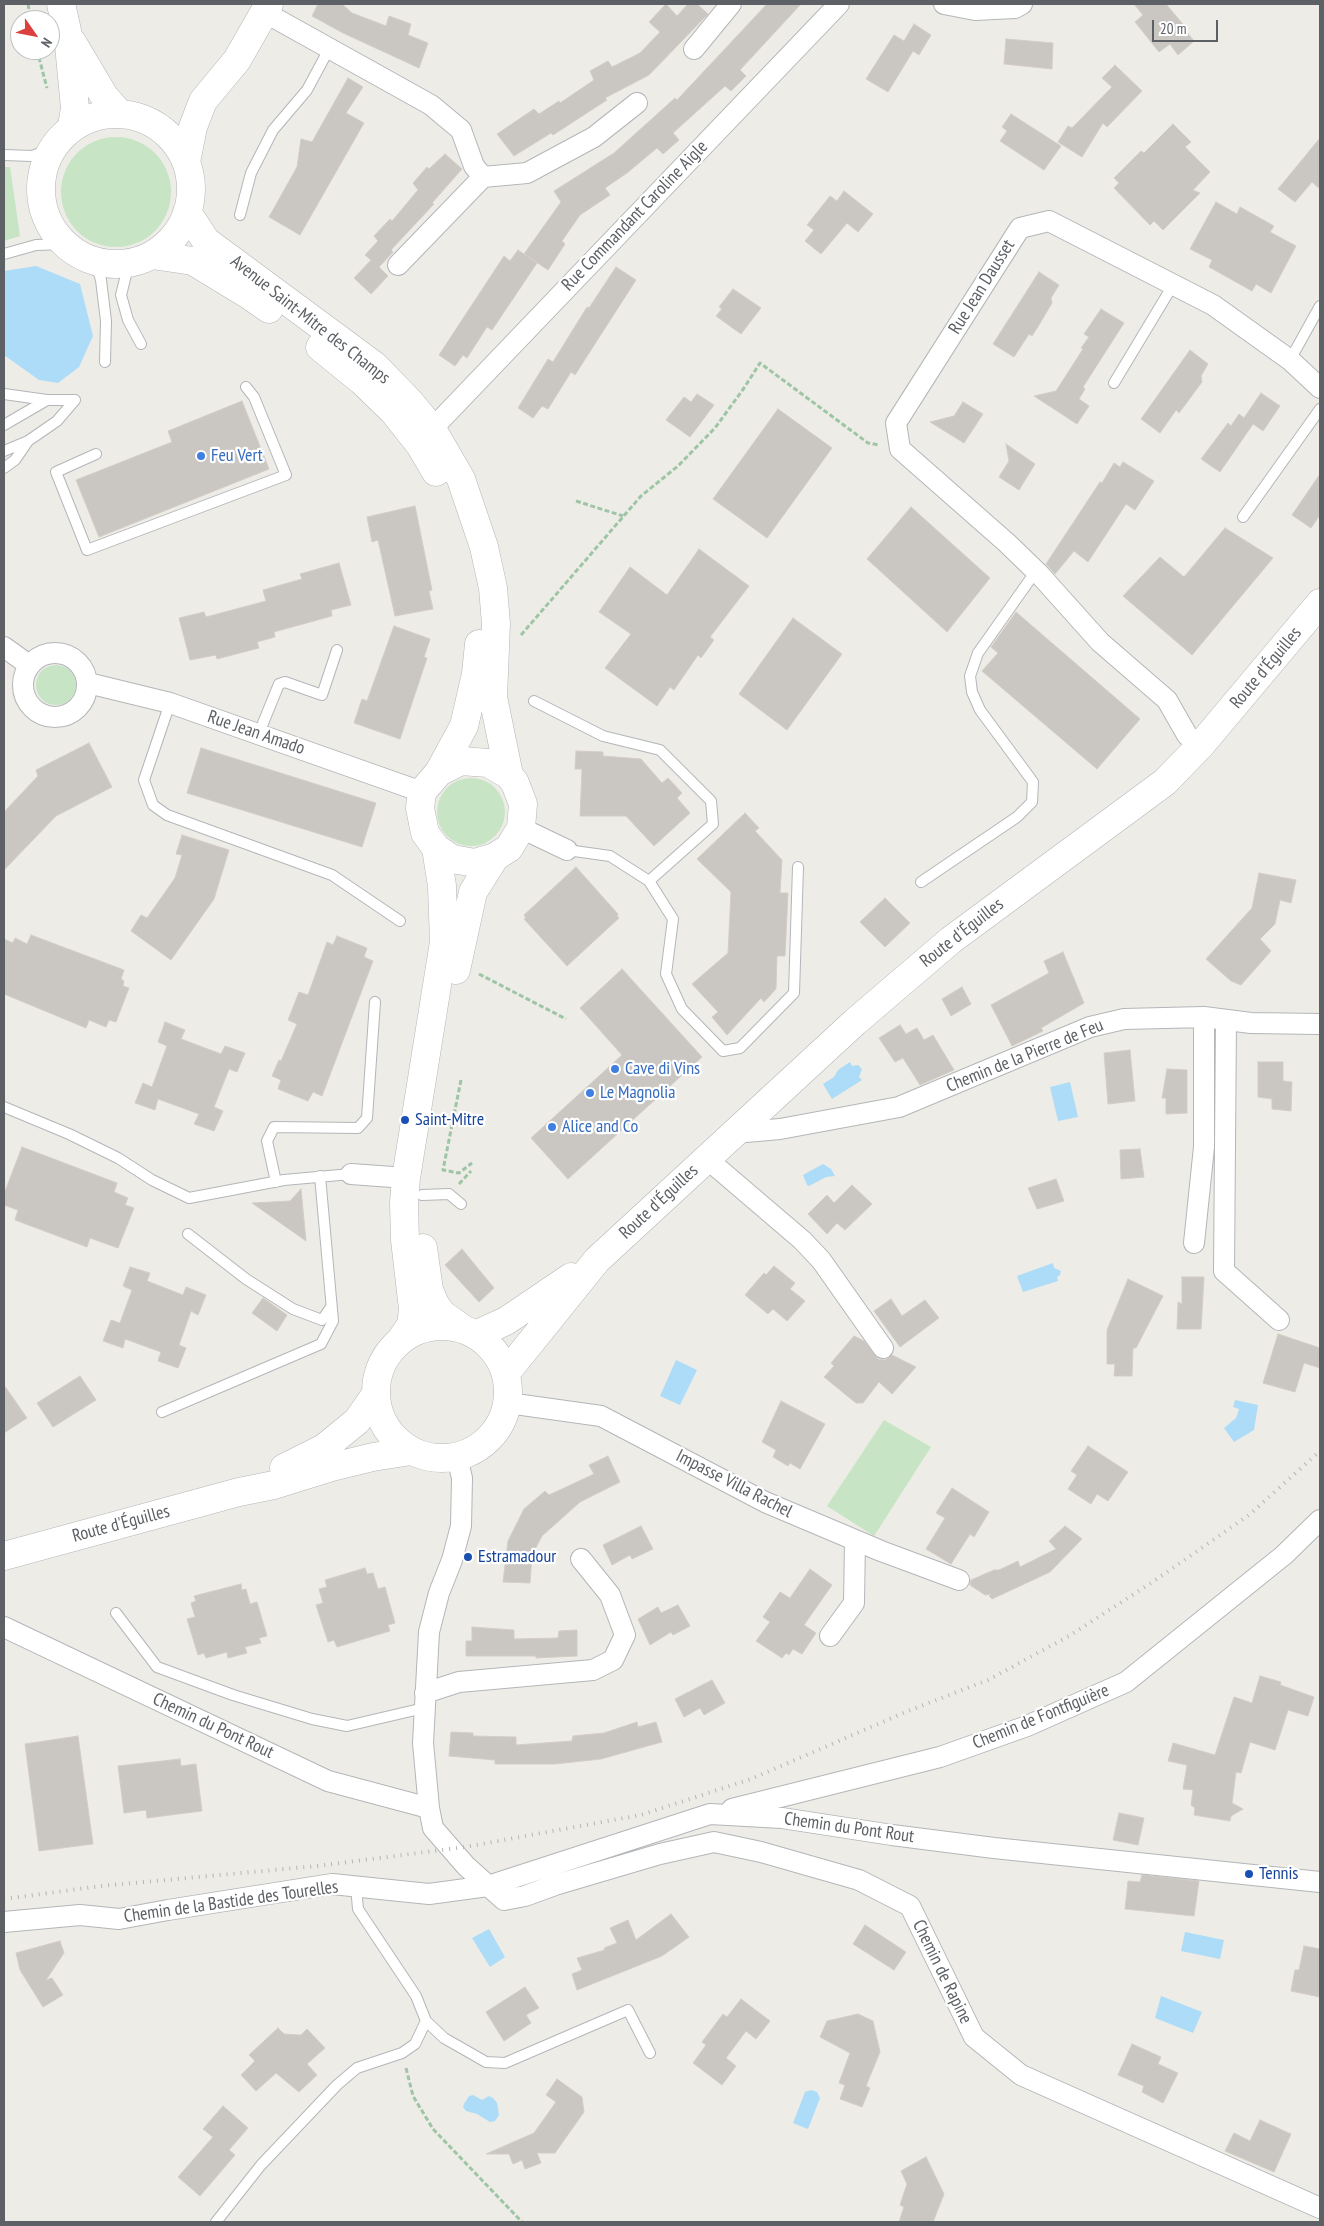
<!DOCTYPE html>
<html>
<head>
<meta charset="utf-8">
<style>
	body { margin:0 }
	#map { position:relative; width:1324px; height:2226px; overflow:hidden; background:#eeece6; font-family:"PT Sans Narrow",sans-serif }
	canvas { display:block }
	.frame { position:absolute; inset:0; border:5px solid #5d6165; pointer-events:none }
	.north { position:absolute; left:10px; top:10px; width:50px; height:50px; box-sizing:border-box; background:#fff; border:1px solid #bec0c1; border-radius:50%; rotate:123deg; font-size:14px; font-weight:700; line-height:20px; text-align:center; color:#5d6165 }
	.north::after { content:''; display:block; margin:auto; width:18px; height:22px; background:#dc403e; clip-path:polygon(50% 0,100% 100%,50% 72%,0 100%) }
	.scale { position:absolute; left:1152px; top:20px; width:66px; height:22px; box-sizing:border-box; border:2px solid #5d6165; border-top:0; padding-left:6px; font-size:15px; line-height:18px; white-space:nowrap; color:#5d6165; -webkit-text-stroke:4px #fff; paint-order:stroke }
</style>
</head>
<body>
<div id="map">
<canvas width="1324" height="2226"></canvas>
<div class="frame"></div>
<div class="north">N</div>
<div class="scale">20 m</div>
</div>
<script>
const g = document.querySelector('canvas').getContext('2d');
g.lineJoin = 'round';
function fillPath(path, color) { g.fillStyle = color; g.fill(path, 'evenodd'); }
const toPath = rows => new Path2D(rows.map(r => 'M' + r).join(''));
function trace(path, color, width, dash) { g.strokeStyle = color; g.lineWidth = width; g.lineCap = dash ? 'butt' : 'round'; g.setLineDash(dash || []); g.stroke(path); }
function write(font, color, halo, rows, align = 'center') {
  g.font = font + ' "PT Sans Narrow",sans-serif'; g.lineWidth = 4.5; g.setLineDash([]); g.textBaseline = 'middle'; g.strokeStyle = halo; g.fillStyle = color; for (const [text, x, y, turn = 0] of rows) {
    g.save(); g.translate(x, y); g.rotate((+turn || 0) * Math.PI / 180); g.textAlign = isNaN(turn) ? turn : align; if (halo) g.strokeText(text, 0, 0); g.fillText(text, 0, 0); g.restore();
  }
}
fillPath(toPath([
	'61 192a55 55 0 1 1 110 0a55 55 0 1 1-110 0Z',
	[4,167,10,167,20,236,4,241],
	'36 685a20 20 0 1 1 40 0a20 20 0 1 1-40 0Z',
	'437 812a34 34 0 1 1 68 0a34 34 0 1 1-68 0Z',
	[884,1420,931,1447,874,1536,827,1506]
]), '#c7e4c4');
fillPath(toPath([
	[36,266,80,284,93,336,79,367,58,383,39,380,4,355,4,271],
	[850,1062,852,1066,858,1065,862,1069,859,1077,862,1080,832,1099,823,1084,834,1077,838,1070],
	[1070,1082,1078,1117,1058,1121,1050,1087],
	[823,1164,831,1169,835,1176,826,1177,809,1186,807,1185,803,1175],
	[1053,1263,1054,1268,1061,1271,1060,1275,1057,1277,1058,1281,1023,1292,1017,1276],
	[676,1360,697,1370,680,1405,660,1396],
	[1235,1400,1258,1405,1254,1430,1234,1442,1224,1428,1236,1418,1239,1409,1233,1407],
	[489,1929,505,1957,490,1967,472,1938],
	[1185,1932,1224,1940,1220,1959,1181,1951],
	[1161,1996,1202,2012,1193,2033,1155,2018],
	[811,2090,817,2092,820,2098,808,2129,793,2123,805,2092],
	[473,2095,482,2100,489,2096,493,2098,497,2103,499,2115,495,2121,490,2122,477,2114,466,2111,463,2107,464,2104,469,2096]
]), '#acdcf8');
const building = toPath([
	[318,4,342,4,352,13,386,26,389,16,411,24,408,35,428,43,419,68,343,33,312,16,318,4],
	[666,4,677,16,688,4,697,4,708,14,649,75,605,98,607,100,553,135,551,133,514,156,497,134,534,109,539,114,559,101,560,103,594,80,590,71,608,61,612,67,640,53,660,32,649,22,666,4],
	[767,4,801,4,740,70,746,76,731,91,725,86,673,133,679,140,663,154,657,148,627,173,605,188,610,195,580,215,562,241,565,244,548,270,524,254,561,202,554,191,614,153,675,98,677,100,767,4],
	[1134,4,1166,4,1187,29,1186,31,1194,41,1178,55,1170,44,1159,52,1135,22,1143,15,1134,4],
	[914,24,931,35,919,55,913,51,888,92,866,79,894,35,904,41,914,24],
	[1006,39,1053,43,1052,69,1004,64,1006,39],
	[1115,65,1142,91,1107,127,1103,123,1082,157,1058,142,1068,126,1072,128,1112,87,1102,78,1115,65],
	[348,78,363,87,346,113,364,123,300,235,269,217,297,167,301,139,312,142,348,78],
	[1011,114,1061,146,1044,170,1000,141,1007,131,1002,127,1011,114],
	[1173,124,1191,142,1185,147,1210,172,1193,190,1200,193,1163,230,1154,221,1150,225,1114,188,1119,183,1114,178,1141,151,1144,153,1173,124],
	[1320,138,1320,189,1312,182,1295,202,1278,189,1320,138],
	[445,154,462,169,432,203,434,204,391,250,393,252,379,267,388,276,371,294,354,278,371,260,365,255,378,241,374,236,390,219,392,221,418,190,413,183,427,167,429,169,445,154],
	[844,191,873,214,858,232,847,223,821,254,805,241,814,230,807,225,830,196,837,201,844,191],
	[1216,202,1237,214,1240,207,1274,226,1270,232,1296,246,1271,293,1256,284,1252,291,1209,267,1212,260,1190,249,1216,202],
	[518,250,537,263,492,330,487,327,467,358,463,355,455,366,439,355,504,256,510,261,518,250],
	[616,267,636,280,575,375,571,372,548,409,542,406,533,418,518,408,548,359,553,362,587,307,589,308,616,267],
	[1039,272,1059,285,1051,298,1052,303,1039,325,1032,336,1029,334,1014,357,993,344,1039,272],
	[733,289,761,308,741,334,716,316,722,309,719,307,733,289],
	[1101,309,1124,323,1083,387,1085,389,1079,399,1089,406,1077,424,1034,396,1056,391,1083,349,1081,348,1089,337,1084,334,1101,309],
	[1190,350,1208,364,1201,376,1202,382,1179,413,1176,410,1160,433,1141,419,1190,350],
	[1261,393,1280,406,1263,431,1253,424,1220,472,1201,459,1228,423,1231,426,1239,414,1244,418,1261,393],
	[697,394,714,405,690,437,666,420,684,397,691,402,697,394],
	[242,401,269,469,99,537,76,480,172,442,168,431,242,401],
	[963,402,983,414,964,443,930,422,954,416,963,402],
	[778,409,832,448,767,538,713,499,778,409],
	[1006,444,1035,464,1019,490,999,477,1009,461,1006,444],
	[1123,462,1154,481,1135,510,1126,504,1088,562,1074,551,1055,574,1046,564,1100,482,1102,483,1114,463,1120,467,1123,462],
	[1320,474,1320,515,1311,528,1292,515,1320,474],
	[415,506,432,590,429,591,433,609,395,616,378,540,372,542,367,517,415,506],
	[911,507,990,578,947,632,867,559,911,507],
	[1225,528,1273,558,1192,655,1123,596,1160,557,1184,577,1225,528],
	[699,549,749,586,710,637,714,640,701,658,698,655,674,690,670,687,657,706,605,668,631,634,599,612,630,567,667,595,699,549],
	[339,563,351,605,331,610,332,616,274,632,275,637,257,642,259,648,217,659,216,655,190,660,179,618,204,612,206,617,266,601,263,590,302,579,300,574,339,563],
	[1016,612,1140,719,1097,769,982,671,998,653,991,647,1016,612],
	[793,618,842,654,787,730,739,694,793,618],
	[394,626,430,639,424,657,427,658,400,739,354,723,362,699,367,701,394,626],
	[89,743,112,787,56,816,4,870,4,812,38,776,36,770,89,743],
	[201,748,376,803,362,847,187,793,201,748],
	[576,751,603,752,603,756,641,759,662,783,668,778,682,793,677,798,690,813,654,846,626,816,580,816,582,769,575,769,576,751],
	[745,813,759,828,755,831,782,860,780,893,788,893,785,956,777,956,776,989,764,1002,761,998,727,1035,712,1017,718,1012,692,984,728,953,731,892,697,859,745,813],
	[182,835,229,850,214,899,171,960,131,931,141,915,147,918,175,878,182,855,176,854,182,835],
	[576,867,618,914,617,916,619,918,567,966,524,919,526,918,524,915,576,867],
	[1259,873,1296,880,1291,903,1280,900,1275,924,1260,939,1271,951,1241,985,1231,981,1206,959,1252,908,1259,873],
	[885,898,910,923,885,947,860,922,885,898],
	[31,935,124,970,121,979,124,981,123,986,129,988,116,1022,109,1020,106,1027,89,1020,86,1028,4,994,4,939,13,943,15,938,27,944,31,935],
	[337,936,367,948,364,957,373,961,322,1096,313,1092,308,1101,278,1089,281,1080,272,1076,279,1060,281,1061,297,1024,288,1020,299,992,308,995,327,942,333,945,337,936],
	[1063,952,1084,1003,1041,1028,1043,1031,1012,1046,991,1005,1049,973,1044,961,1063,952],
	[622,969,702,1057,568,1179,531,1138,622,1055,580,1008,622,969],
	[962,987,971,1004,951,1016,942,999,962,987],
	[165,1022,185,1030,181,1039,221,1054,225,1046,245,1053,237,1072,229,1069,214,1107,223,1111,214,1131,194,1124,199,1114,158,1099,155,1110,135,1103,143,1083,152,1087,167,1046,158,1042,165,1022],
	[900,1025,906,1034,917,1028,924,1040,933,1035,954,1070,920,1085,903,1058,895,1062,879,1038,900,1025],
	[1130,1050,1135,1101,1108,1104,1104,1053,1130,1050],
	[1258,1062,1283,1062,1283,1081,1292,1082,1291,1111,1272,1109,1272,1099,1258,1097,1258,1062],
	[1167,1069,1187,1070,1187,1113,1166,1114,1166,1098,1162,1098,1167,1069],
	[22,1147,117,1183,114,1192,128,1198,125,1205,134,1208,118,1248,90,1238,87,1247,15,1220,18,1210,4,1205,4,1194,22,1147],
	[1140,1149,1144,1177,1121,1179,1120,1150,1140,1149],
	[1056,1179,1064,1201,1037,1209,1028,1188,1056,1179],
	[852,1185,872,1204,845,1230,837,1223,827,1234,808,1214,827,1195,834,1203,852,1185],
	[301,1189,306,1241,252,1203,290,1201,301,1189],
	[462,1249,494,1288,479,1302,445,1265,462,1249],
	[774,1266,795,1283,790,1289,805,1301,787,1321,773,1309,768,1314,745,1295,764,1273,766,1275,774,1266],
	[130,1267,150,1273,147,1281,183,1295,186,1287,206,1295,198,1315,191,1311,179,1345,186,1348,178,1368,158,1361,161,1352,125,1339,123,1348,103,1341,111,1320,120,1323,132,1290,123,1286,130,1267],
	[1182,1277,1204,1277,1201,1329,1177,1329,1178,1302,1182,1304,1182,1277],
	[1128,1279,1163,1296,1136,1348,1133,1348,1132,1376,1114,1376,1115,1364,1107,1364,1107,1330,1128,1279],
	[263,1298,287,1315,277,1331,252,1313,263,1298],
	[891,1299,902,1316,925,1300,939,1318,900,1347,874,1311,891,1299],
	[1278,1334,1320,1348,1320,1368,1304,1363,1295,1392,1263,1383,1278,1334],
	[854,1336,864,1341,878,1359,885,1360,892,1355,916,1367,892,1394,879,1382,863,1403,856,1403,824,1377,834,1366,831,1363,854,1336],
	[80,1376,96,1400,53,1427,37,1403,80,1376],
	[4,1385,27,1418,4,1433,4,1385],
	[781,1401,825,1424,800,1469,790,1463,788,1466,773,1457,776,1450,762,1442,781,1401],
	[1088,1446,1128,1472,1108,1501,1097,1494,1091,1504,1068,1489,1077,1475,1071,1471,1088,1446],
	[608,1456,620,1482,580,1502,542,1536,532,1555,530,1583,503,1582,508,1541,524,1509,545,1491,549,1495,594,1474,589,1465,608,1456],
	[952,1488,989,1512,974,1537,970,1534,951,1564,926,1549,945,1518,936,1513,952,1488],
	[641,1526,653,1549,632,1559,630,1555,612,1565,603,1545,641,1526],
	[1065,1526,1082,1539,1050,1572,992,1599,989,1596,991,1594,985,1595,970,1585,971,1580,994,1570,999,1570,1018,1561,1020,1567,1056,1549,1049,1541,1065,1526],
	[365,1568,367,1574,373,1573,378,1589,385,1587,395,1623,388,1625,390,1631,337,1647,334,1640,328,1642,316,1605,323,1603,319,1589,327,1587,325,1580,365,1568],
	[810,1569,832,1585,804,1625,816,1633,802,1654,793,1649,789,1655,786,1653,782,1658,756,1641,770,1622,763,1617,780,1592,790,1598,810,1569],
	[241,1584,242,1590,246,1589,250,1604,257,1602,267,1636,259,1638,261,1643,245,1647,247,1653,228,1658,227,1652,206,1658,204,1653,198,1655,187,1619,195,1617,191,1603,196,1601,194,1596,241,1584],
	[678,1605,690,1626,673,1635,671,1632,650,1645,638,1619,658,1607,661,1613,678,1605],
	[472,1627,514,1630,514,1639,558,1638,559,1631,577,1630,577,1656,536,1658,536,1656,466,1656,466,1641,472,1641,472,1627],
	[1260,1676,1281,1682,1280,1685,1314,1697,1308,1716,1288,1710,1275,1750,1250,1742,1241,1773,1236,1772,1232,1803,1243,1809,1231,1816,1230,1821,1194,1815,1195,1808,1191,1805,1193,1790,1183,1789,1187,1765,1168,1761,1173,1743,1215,1755,1234,1697,1252,1703,1260,1676],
	[712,1680,725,1703,704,1715,700,1708,684,1717,675,1699,712,1680],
	[637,1722,638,1727,656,1722,662,1742,601,1759,555,1764,495,1764,495,1760,449,1756,451,1732,473,1733,473,1736,516,1737,516,1745,572,1741,573,1736,604,1733,637,1722],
	[78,1736,93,1844,39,1851,25,1744,78,1736],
	[180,1759,181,1766,196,1764,202,1811,147,1818,146,1810,124,1813,118,1766,180,1759],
	[1119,1813,1144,1818,1138,1845,1113,1840,1119,1813],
	[1142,1875,1199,1881,1194,1916,1125,1909,1128,1881,1140,1882,1142,1875],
	[671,1914,689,1937,662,1956,577,1990,572,1974,582,1970,577,1958,605,1950,604,1948,617,1943,610,1928,628,1920,636,1940,671,1914],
	[865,1925,906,1952,894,1970,853,1944,865,1925],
	[60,1941,64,1953,46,1980,52,1978,63,1995,43,2007,20,1970,16,1953,60,1941],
	[1304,1946,1320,1949,1320,1997,1291,1991,1295,1970,1299,1970,1304,1946],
	[525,1987,539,2008,526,2015,531,2023,504,2041,486,2012,525,1987],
	[741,1999,770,2021,756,2039,746,2031,726,2058,736,2066,722,2085,693,2063,706,2045,702,2042,723,2014,727,2017,741,1999],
	[858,2014,873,2021,880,2052,866,2086,870,2088,862,2107,840,2099,845,2085,839,2083,850,2053,820,2037,827,2021,858,2014],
	[278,2028,284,2034,301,2035,307,2029,325,2048,307,2064,317,2075,299,2092,276,2073,256,2091,241,2075,255,2061,249,2055,278,2028],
	[1132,2044,1161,2057,1158,2064,1178,2073,1163,2103,1142,2092,1144,2086,1118,2075,1132,2044],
	[557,2079,582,2097,584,2112,555,2153,537,2153,541,2163,525,2169,522,2160,513,2164,509,2154,486,2154,534,2133,556,2102,546,2095,557,2079],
	[223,2106,248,2128,229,2150,235,2155,200,2196,178,2177,213,2137,203,2129,223,2106],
	[1260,2120,1291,2134,1274,2172,1225,2151,1234,2133,1250,2141,1260,2120],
	[926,2157,944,2194,933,2222,899,2222,904,2207,900,2205,907,2184,901,2171,926,2157]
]);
fillPath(building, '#cac7c2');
trace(building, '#d3cdc5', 1);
const lane = toPath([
	[4,155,32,156,52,149],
	[240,215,251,173,273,130,307,90,329,49],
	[4,254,36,245,64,244],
	[95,261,101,280,106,321,105,362],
	[129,263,121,295,128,320,141,344],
	[1290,360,1320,306],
	[1114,383,1173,285],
	[4,394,47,400,75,400],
	[4,425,47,400],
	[4,451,28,441,57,421,75,400],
	[96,454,56,472,87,550,286,475,254,397,246,387],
	[4,468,15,460,28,441],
	[1243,517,1320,409],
	[534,701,603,736,660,750,711,801,713,824,649,881],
	[170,703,144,780,153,805,167,815,332,875,400,921],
	[259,733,279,684,285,682,322,695,337,650],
	[567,850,610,856,649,881,673,919,666,974,682,1009,723,1051,740,1048,794,993,798,867],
	[921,882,1017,817,1032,802,1033,782,980,710,972,692,970,676,978,653,1036,571],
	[4,1107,69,1134,118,1158,152,1180,189,1198,284,1180,351,1174],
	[276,1182,267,1141,274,1127,358,1128,367,1118,375,1002],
	[422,1195,449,1194,461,1204],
	[188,1234,246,1279,293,1309,322,1320,331,1307],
	[162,1412,321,1344,333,1321,320,1176],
	[116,1613,157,1667,233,1695,312,1719,347,1726,424,1708],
	[426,2021,444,2038,486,2062,505,2063,628,2010,650,2053],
	[216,2222,261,2165,337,2085,357,2068,402,2053,415,2044,426,2021,416,1996,358,1909,356,1886]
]);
const street = toPath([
	[944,4,975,10,1015,8,1022,4],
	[264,12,431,105,461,130,474,166,483,177,527,173,594,137,637,103],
	[694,49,731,4],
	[398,265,483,177],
	[432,429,839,4],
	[4,647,29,665],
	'23 685a32 32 0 1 1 64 0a32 32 0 1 1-64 0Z',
	[88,683,170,703,422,792],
	[1200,746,1187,735,1167,700,1100,642,1040,575,1007,543,900,449,896,423,1020,228,1049,221,1213,305,1290,360,1320,388],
	[521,828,567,850],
	[1226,1020,1224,1271,1279,1320],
	[734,1133,780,1129,899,1107,1090,1027,1124,1019,1204,1017,1251,1023,1320,1024],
	[706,1158,802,1240,821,1260,883,1348],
	[351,1174,406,1178],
	[1194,1243,1204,1147,1204,1017],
	[508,1403,601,1416,765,1502,881,1551,959,1580],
	[457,1457,462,1478,461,1526,452,1560,439,1593,429,1632,423,1743,429,1808,433,1828,466,1866,504,1900,525,1896,555,1885,660,1854,714,1842,761,1852,859,1880,910,1906,974,2037,1021,2075,1320,2208],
	[4,1627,328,1781,429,1808],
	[830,1636,854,1603,855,1540],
	[425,1693,459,1682,593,1670,613,1660,625,1635,610,1595,581,1559],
	[732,1809,940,1757,1027,1726,1126,1682,1284,1555,1320,1520],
	[4,1922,80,1915,119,1919,168,1910,332,1884,429,1894,488,1886,710,1814,782,1818,892,1835,994,1848,1320,1882]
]);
const secondary = toPath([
	[61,4,68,35,75,108,72,127],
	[72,42,104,96,119,113],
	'41 189a75 75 0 1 1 150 0a75 75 0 1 1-150 0Z',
	[186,162,193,127,203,101,237,60,269,4],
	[187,212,206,241,375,366,409,401,432,429,461,479,484,547,493,588,496,624,493,697,509,775],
	[152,255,193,261,249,295,269,309],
	[320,347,362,381,394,412,420,445,436,472],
	[461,761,488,763,509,775,515,783,523,804,521,828,509,848,495,857,475,863,452,859,436,848,425,833,420,808,422,792,439,772,461,761],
	[439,772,464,726,476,674,479,644],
	[456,970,473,892,495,857],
	[423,1248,429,1290,435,1304,442,1314,463,1329],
	'376 1392a66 66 0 1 1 132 0a66 66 0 1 1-132 0Z',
	[475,1335,506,1321,571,1277],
	[400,1341,411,1325,413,1309,405,1240,404,1203,406,1178,444,942,442,886,436,848],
	[506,1373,597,1260,855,1022,951,940,1165,782,1200,746,1320,603],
	[284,1468,324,1448,357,1421,376,1394],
	[4,1556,239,1492,274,1485,332,1467,373,1457,411,1451]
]);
trace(lane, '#b3b6b9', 12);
trace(street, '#b3b6b9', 22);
trace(secondary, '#b2b5b9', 29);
trace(toPath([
	[28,4,31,20],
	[37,50,47,88],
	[576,501,623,516],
	[521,635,641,496,678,466,715,428,744,388,760,363,868,443,879,445],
	[479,974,566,1019],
	[461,1080,443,1170,459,1173,472,1163],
	[459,1184,471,1171],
	[406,2068,413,2096,433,2129,522,2222]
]), '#9ec5a6', 3, [5, 2.5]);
trace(lane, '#fff', 10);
trace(street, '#fff', 20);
trace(secondary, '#fff', 28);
trace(toPath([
	[4,1899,101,1886,317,1866,465,1847,641,1815,751,1779,908,1711,988,1680,1069,1636,1154,1581,1249,1515,1320,1451]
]), '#b4b5b5', 4, [1, 6]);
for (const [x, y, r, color] of [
	[201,456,5,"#3f7fe0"],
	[615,1069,5,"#3f7fe0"],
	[590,1093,5,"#3f7fe0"],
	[405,1120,5,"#1a4fb4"],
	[552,1127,5,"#3f7fe0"],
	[468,1557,5,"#1a4fb4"],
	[1249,1874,5,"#1a4fb4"]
]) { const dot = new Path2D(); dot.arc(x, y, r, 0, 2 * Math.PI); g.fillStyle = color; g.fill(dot); trace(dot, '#fff', 2); }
write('18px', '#5d6165', '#fff', [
	["Rue Commandant Caroline Aigle",635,216,-46],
	["Rue Jean Dausset",982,287,-58],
	["Avenue Saint-Mitre des Champs",310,320,38],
	["Route d'Éguilles",1266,668,-50],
	["Rue Jean Amado",256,733,19],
	["Route d'Éguilles",962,933,-38],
	["Chemin de la Pierre de Feu",1025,1056,-22],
	["Route d'Éguilles",659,1202,-43],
	["Impasse Villa Rachel",734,1484,27],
	["Route d'Éguilles",121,1524,-15],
	["Chemin de Fontfiguière",1041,1717,-22],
	["Chemin du Pont Rout",213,1726,25],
	["Chemin du Pont Rout",849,1828,8],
	["Chemin de la Bastide des Tourelles",231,1902,-8],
	["Chemin de Rapine",942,1972,64]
]);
write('18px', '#366cbe', '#fff', [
	["Feu Vert",211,456],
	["Cave di Vins",625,1069],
	["Le Magnolia",600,1093],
	["Alice and Co",562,1127]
], 'left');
write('18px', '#164399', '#fff', [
	["Saint-Mitre",415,1120],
	["Estramadour",478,1557],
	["Tennis",1259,1874]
], 'left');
</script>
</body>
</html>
